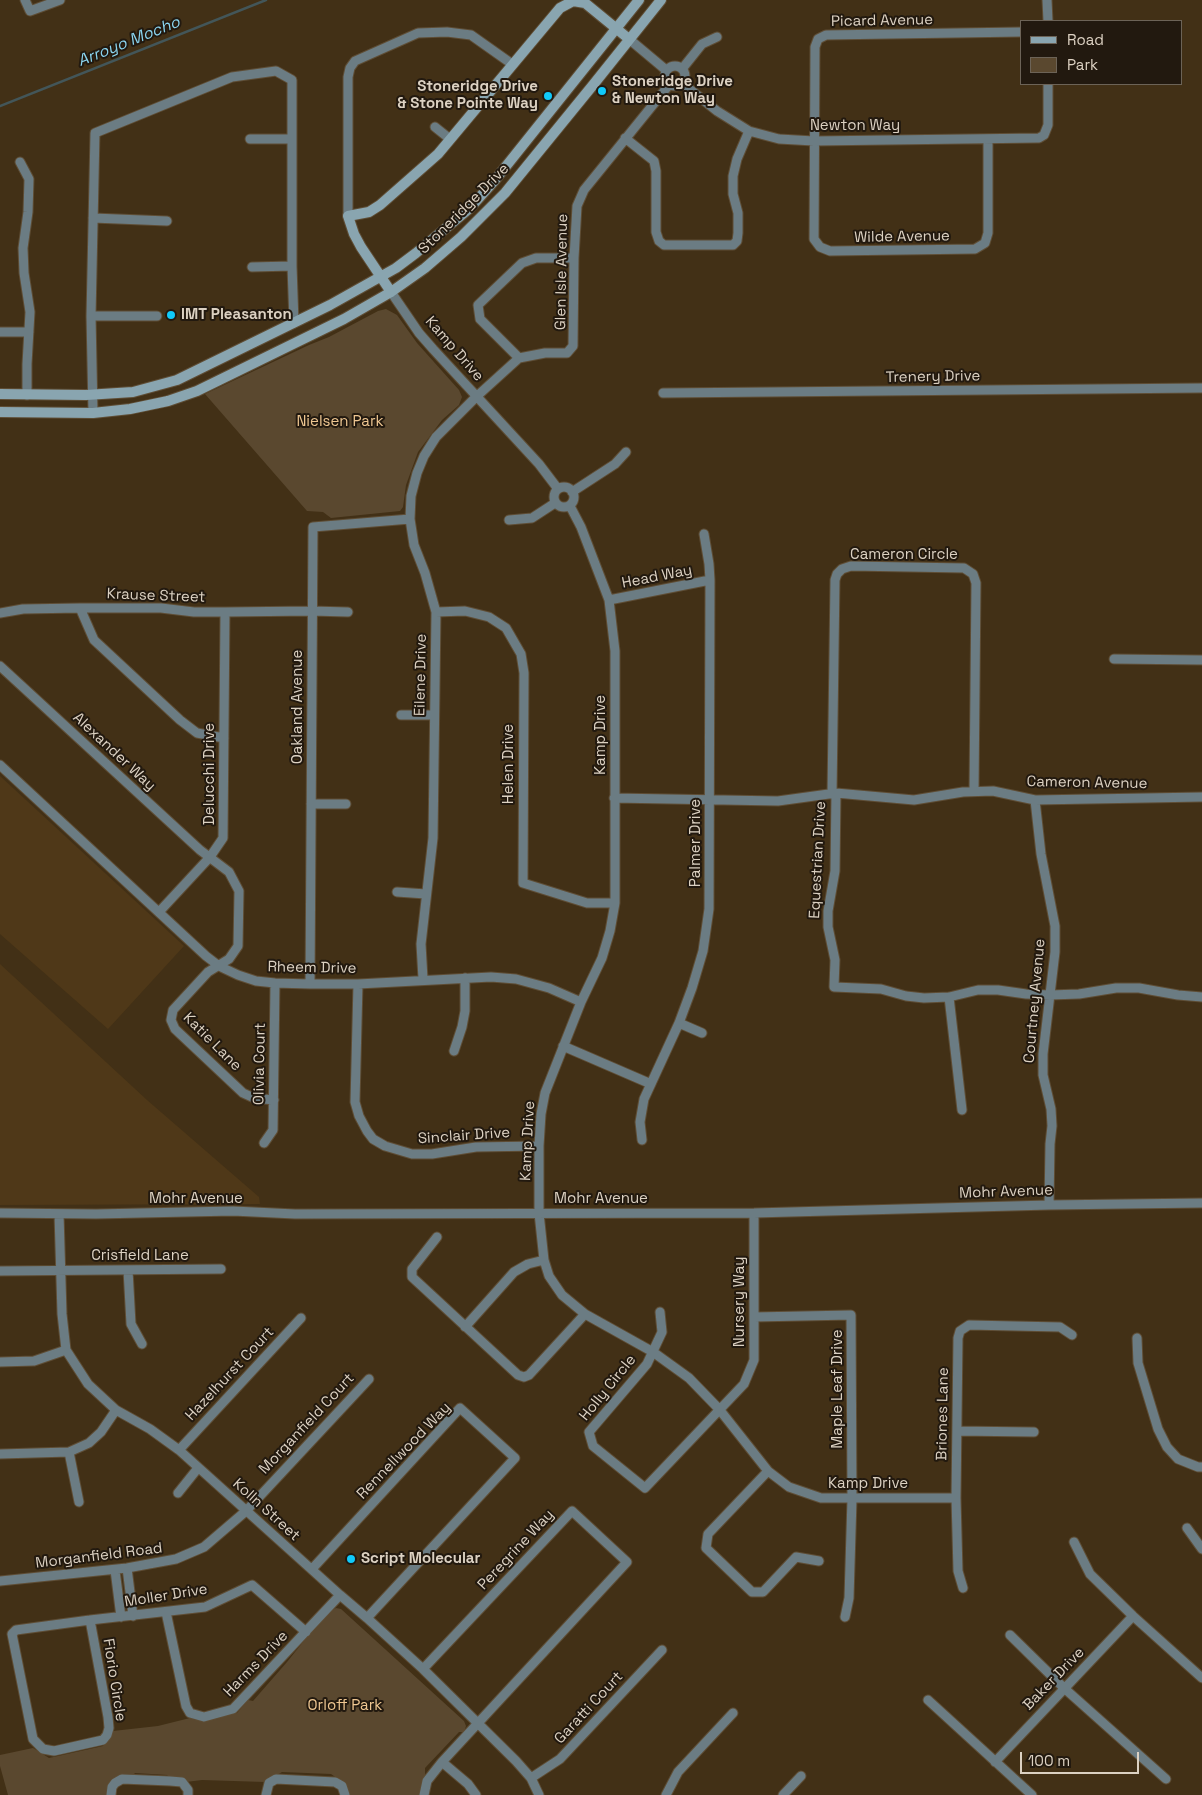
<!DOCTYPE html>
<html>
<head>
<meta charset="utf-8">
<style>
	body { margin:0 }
	#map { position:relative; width:1202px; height:1795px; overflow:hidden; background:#423016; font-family:"Space Grotesk",sans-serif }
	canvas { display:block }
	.legend { position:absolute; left:1020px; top:20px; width:162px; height:65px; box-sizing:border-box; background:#22190f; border:1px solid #6c6357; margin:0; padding:6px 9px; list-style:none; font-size:15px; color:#dcd1c2 }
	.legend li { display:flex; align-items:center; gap:10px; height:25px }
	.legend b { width:25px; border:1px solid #6c6357 }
	.scale { position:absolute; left:1020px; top:1752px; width:119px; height:22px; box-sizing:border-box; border:2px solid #dcd1c2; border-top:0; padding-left:6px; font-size:15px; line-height:18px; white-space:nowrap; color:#dcd1c2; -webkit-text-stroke:4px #22190f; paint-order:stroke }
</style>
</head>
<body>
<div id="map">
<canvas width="1202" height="1795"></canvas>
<ul class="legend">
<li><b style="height:6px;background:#89a5b0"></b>Road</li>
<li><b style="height:14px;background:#5a482f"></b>Park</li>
</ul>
<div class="scale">100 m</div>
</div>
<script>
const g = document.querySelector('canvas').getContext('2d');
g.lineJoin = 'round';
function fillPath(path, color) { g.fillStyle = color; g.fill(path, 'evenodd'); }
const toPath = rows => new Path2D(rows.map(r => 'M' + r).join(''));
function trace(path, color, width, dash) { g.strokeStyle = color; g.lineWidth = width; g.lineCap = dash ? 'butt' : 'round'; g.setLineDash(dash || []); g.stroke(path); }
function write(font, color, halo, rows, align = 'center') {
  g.font = font + ' "Space Grotesk",sans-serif'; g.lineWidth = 4; g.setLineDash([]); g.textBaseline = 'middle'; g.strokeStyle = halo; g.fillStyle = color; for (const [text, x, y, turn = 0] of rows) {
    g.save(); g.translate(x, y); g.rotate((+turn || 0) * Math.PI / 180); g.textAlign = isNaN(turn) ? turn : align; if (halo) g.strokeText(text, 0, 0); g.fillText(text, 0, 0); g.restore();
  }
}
fillPath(toPath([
	[0,776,184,946,108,1029,0,934],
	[0,964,147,1100,259,1197,260,1204,0,1205]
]), '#4f3818');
fillPath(toPath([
	[386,309,397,315,417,343,459,390,462,397,459,405,442,420,418,452,406,485,403,507,400,511,331,518,323,512,307,511,205,394,309,345,329,337,378,311],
	[336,1608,341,1609,464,1721,466,1726,464,1732,459,1732,425,1768,425,1777,419,1795,349,1795,348,1790,344,1783,331,1774,282,1772,265,1782,202,1780,186,1782,170,1778,167,1775,135,1773,132,1776,109,1784,107,1795,8,1795,0,1766,0,1755,33,1748,49,1758,103,1746,113,1731,158,1726,190,1718,196,1720,204,1720,237,1713,248,1700,253,1701,287,1662,311,1632,332,1610]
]), '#5a482f');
trace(toPath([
	[0,106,266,0]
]), '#435659', 2.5);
const street = toPath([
	[25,0,30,11,60,0],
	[1047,0,1048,21],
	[629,39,666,70],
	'665 76a10 10 0 1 1 20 0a10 10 0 1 1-20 0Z',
	[682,69,702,44,717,37],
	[682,83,717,111,749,131,779,139,814,141,1039,138,1044,135,1048,125,1048,84],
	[435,127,450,139],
	[625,138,654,161,656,171,656,232,659,241,664,245,733,245,737,241,738,233,738,213,733,194,733,176,737,159,749,131],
	[250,139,292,139],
	[988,139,988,233,985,243,975,249,830,251,820,247,814,239,815,47,818,39,826,35,1021,32],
	[20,162,29,179,28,212,23,248,24,273,30,312,27,364,27,395],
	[348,216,348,77,350,68,355,61,418,33,447,32,471,35,512,64],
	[93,218,167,221],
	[252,267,292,266],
	[391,292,419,333,433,349,539,464,558,489],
	[91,316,157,316],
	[0,332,29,332],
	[519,358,480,319,478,305,522,263,536,258,574,258],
	[663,393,1202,388],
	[93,413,91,316,95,133,232,77,276,71,292,80,292,266,294,323],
	'554 497a10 10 0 1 1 20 0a10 10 0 1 1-20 0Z',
	[572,492,615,464,626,452],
	[570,506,581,527,609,600,615,651,615,903,610,931,602,958,581,1002,545,1093,541,1114,539,1146,539,1213,544,1260,549,1276,562,1295,585,1314,653,1352,689,1378,719,1409,768,1471,789,1487,821,1498,956,1498],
	[509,520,532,518,555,503],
	[609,600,710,580],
	[80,608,94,640,180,720,197,733,224,738],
	[436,612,465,611,489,617,506,628,521,654,524,673,523,883,587,903,615,903],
	[0,613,23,609,80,608,161,608,194,612,225,612,312,611,348,612],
	[1114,659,1202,660],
	[0,666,200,850,229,872,239,891,238,946,229,959,208,972,173,1010,171,1020,175,1029,243,1093,254,1098,274,1100],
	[401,715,434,715],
	[0,765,206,956,219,966,238,975,256,981,275,983,310,984,358,984,491,977,516,979,549,988,581,1002],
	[836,793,835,871,828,911,828,927,835,960,834,987,881,989,906,996,924,998,949,997,978,990,998,990,1026,994,1050,995,1079,994,1116,988,1139,988,1178,995,1202,997],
	[832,794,835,580,837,574,842,569,851,566,964,568,973,574,976,583,974,791],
	[614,798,778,801,836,793,914,800,963,792,993,791,1035,800,1202,797],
	[1035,800,1041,854,1055,926,1055,952,1043,1054,1043,1075,1051,1109,1052,1126,1050,1144,1049,1205],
	[311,804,346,804],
	[397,892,426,894],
	[159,912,210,857,223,838,225,612],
	[423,979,421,944,433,838,436,612,425,573,414,545,410,519,411,496,417,473,424,456,436,437,476,397,519,358,545,353,567,353,573,346,574,258,577,206,584,190,669,85],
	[310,984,313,527,410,519],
	[358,984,355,1102,359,1116,367,1131,373,1139,385,1146,412,1154,432,1154,476,1147,539,1146],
	[949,997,962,1110],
	[679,1023,702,1033],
	[563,1046,651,1084],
	[454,1051,462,1027,465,1011,465,978],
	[642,1140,640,1122,644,1099,679,1023,692,988,703,951,709,909,710,580,709,564,704,534],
	[264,1143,273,1130,275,983],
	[0,1213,96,1214,233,1211,295,1214,754,1213,1049,1205,1202,1203],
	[59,1214,62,1314,66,1350,88,1384,116,1410,150,1429,179,1450,340,1595,367,1618,423,1669,516,1761,531,1778,539,1795],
	[437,1237,412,1269,412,1277,518,1375,524,1377,529,1375,585,1314],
	[128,1270,131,1324,142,1344],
	[0,1271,221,1269],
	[660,1312,662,1332,647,1364,589,1432,593,1446,645,1488,744,1384,754,1360,754,1213],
	[754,1317,851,1315,852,1499,849,1598,845,1617],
	[465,1327,514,1272,528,1264,544,1260],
	[1137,1338,1138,1363,1158,1429,1167,1447,1178,1459,1198,1467,1202,1467],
	[0,1362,34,1361,66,1350],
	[957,1431,1034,1432],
	[179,1450,301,1318],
	[69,1452,79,1502],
	[0,1454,69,1452,89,1443,101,1432,116,1410],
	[768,1471,708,1534,706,1548,752,1592,763,1592,796,1557,819,1561],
	[178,1493,198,1468],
	[1187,1528,1202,1549],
	[1074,1542,1090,1574,1133,1616,1202,1678],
	[127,1568,133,1616],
	[312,1569,460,1408,515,1458,367,1618],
	[115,1570,121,1617],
	[0,1581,127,1568,176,1559,204,1547,246,1511,369,1379],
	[963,1588,958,1571,956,1498,958,1338,960,1331,969,1325,1060,1327,1072,1335],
	[166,1612,186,1706,190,1713,204,1717,233,1709,340,1595],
	[90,1620,108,1717,109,1728,107,1735,103,1740,54,1751,43,1749,33,1739,12,1634,16,1630,90,1620,205,1607,252,1585,306,1632],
	[1010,1635,1064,1688,1166,1779],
	[423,1669,572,1511,627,1562,442,1762,468,1784,476,1795],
	[928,1700,1032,1795],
	[995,1762,1133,1616],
	[531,1778,560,1759,662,1650],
	[111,1795,112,1787,115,1783,122,1779,170,1781,182,1782,188,1790,188,1795],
	[266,1795,269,1783,276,1779,335,1782,342,1786,345,1795],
	[424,1795,427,1781,442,1762],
	[666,1795,678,1772,733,1713],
	[783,1795,801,1776]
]);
const secondary = toPath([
	[391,292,361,247,354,234,348,216,369,212,380,205,438,154,560,8,573,1,585,3,629,39],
	[0,394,86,395,133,392,177,380,330,305,396,268,416,253,470,208,495,180,639,0],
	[0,412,93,413,130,409,168,401,197,391,344,319,391,292,425,268,461,237,505,193,593,85,661,0]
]);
trace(street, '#5e4d35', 11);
trace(secondary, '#5e4d35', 12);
trace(street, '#6b7c83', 9);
trace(secondary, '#89a5b0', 10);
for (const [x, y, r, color] of [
	[602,91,5,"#10cafa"],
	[548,96,5,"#10cafa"],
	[171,315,5,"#10cafa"],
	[351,1559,5,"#10cafa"]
]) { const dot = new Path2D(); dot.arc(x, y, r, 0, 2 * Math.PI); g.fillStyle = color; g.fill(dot); trace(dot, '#22190f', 2); }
write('15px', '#dcd1c2', '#22190f', [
	["Picard Avenue",882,21,-1],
	["Newton Way",855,126],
	["Stoneridge Drive",464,209,-45],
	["Wilde Avenue",902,237,-1],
	["Glen Isle Avenue",562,272,-89],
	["Kamp Drive",454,349,49],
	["Trenery Drive",933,377,-1],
	["Cameron Circle",904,555],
	["Head Way",657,577,-11],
	["Krause Street",156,596,2],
	["Eilene Drive",421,675,-89],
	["Oakland Avenue",298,707,-90],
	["Kamp Drive",601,735,-90],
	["Alexander Way",114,752,43],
	["Helen Drive",509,764,-90],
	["Delucchi Drive",210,774,-90],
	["Cameron Avenue",1087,783,1],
	["Palmer Drive",696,843,-90],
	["Equestrian Drive",818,860,-87],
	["Rheem Drive",312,968,1],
	["Courtney Avenue",1035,1001,-85],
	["Katie Lane",212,1042,45],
	["Olivia Court",260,1064,-89],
	["Sinclair Drive",464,1136,-4],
	["Kamp Drive",528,1141,-87],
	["Mohr Avenue",1006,1192,-2],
	["Mohr Avenue",196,1199],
	["Mohr Avenue",601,1199],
	["Crisfield Lane",140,1256],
	["Nursery Way",740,1302,-90],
	["Hazelhurst Court",230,1374,-47],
	["Holly Circle",608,1388,-51],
	["Maple Leaf Drive",838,1389,-90],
	["Briones Lane",943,1414,-89],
	["Morganfield Court",307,1424,-47],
	["Rennellwood Way",404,1451,-46],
	["Kamp Drive",868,1484],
	["Kolln Street",266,1510,42],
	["Peregrine Way",516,1550,-47],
	["Morganfield Road",99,1556,-7],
	["Moller Drive",166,1596,-9],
	["Harms Drive",256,1664,-46],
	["Baker Drive",1054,1679,-46],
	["Fiorio Circle",114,1680,81],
	["Garatti Court",589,1708,-47]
]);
write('bold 15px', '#dcd1c2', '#22190f', [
	["Stoneridge Drive",612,82],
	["& Newton Way",612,99],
	["Stoneridge Drive",538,87,"right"],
	["& Stone Pointe Way",538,104,"right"],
	["IMT Pleasanton",181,315],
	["Script Molecular",361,1559]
], 'left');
write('15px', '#efc792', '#22190f', [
	["Nielsen Park",340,422],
	["Orloff Park",345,1706]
]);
write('italic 16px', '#8bd5f0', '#22190f', [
	["Arroyo Mocho",129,42,-22]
]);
</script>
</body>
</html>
